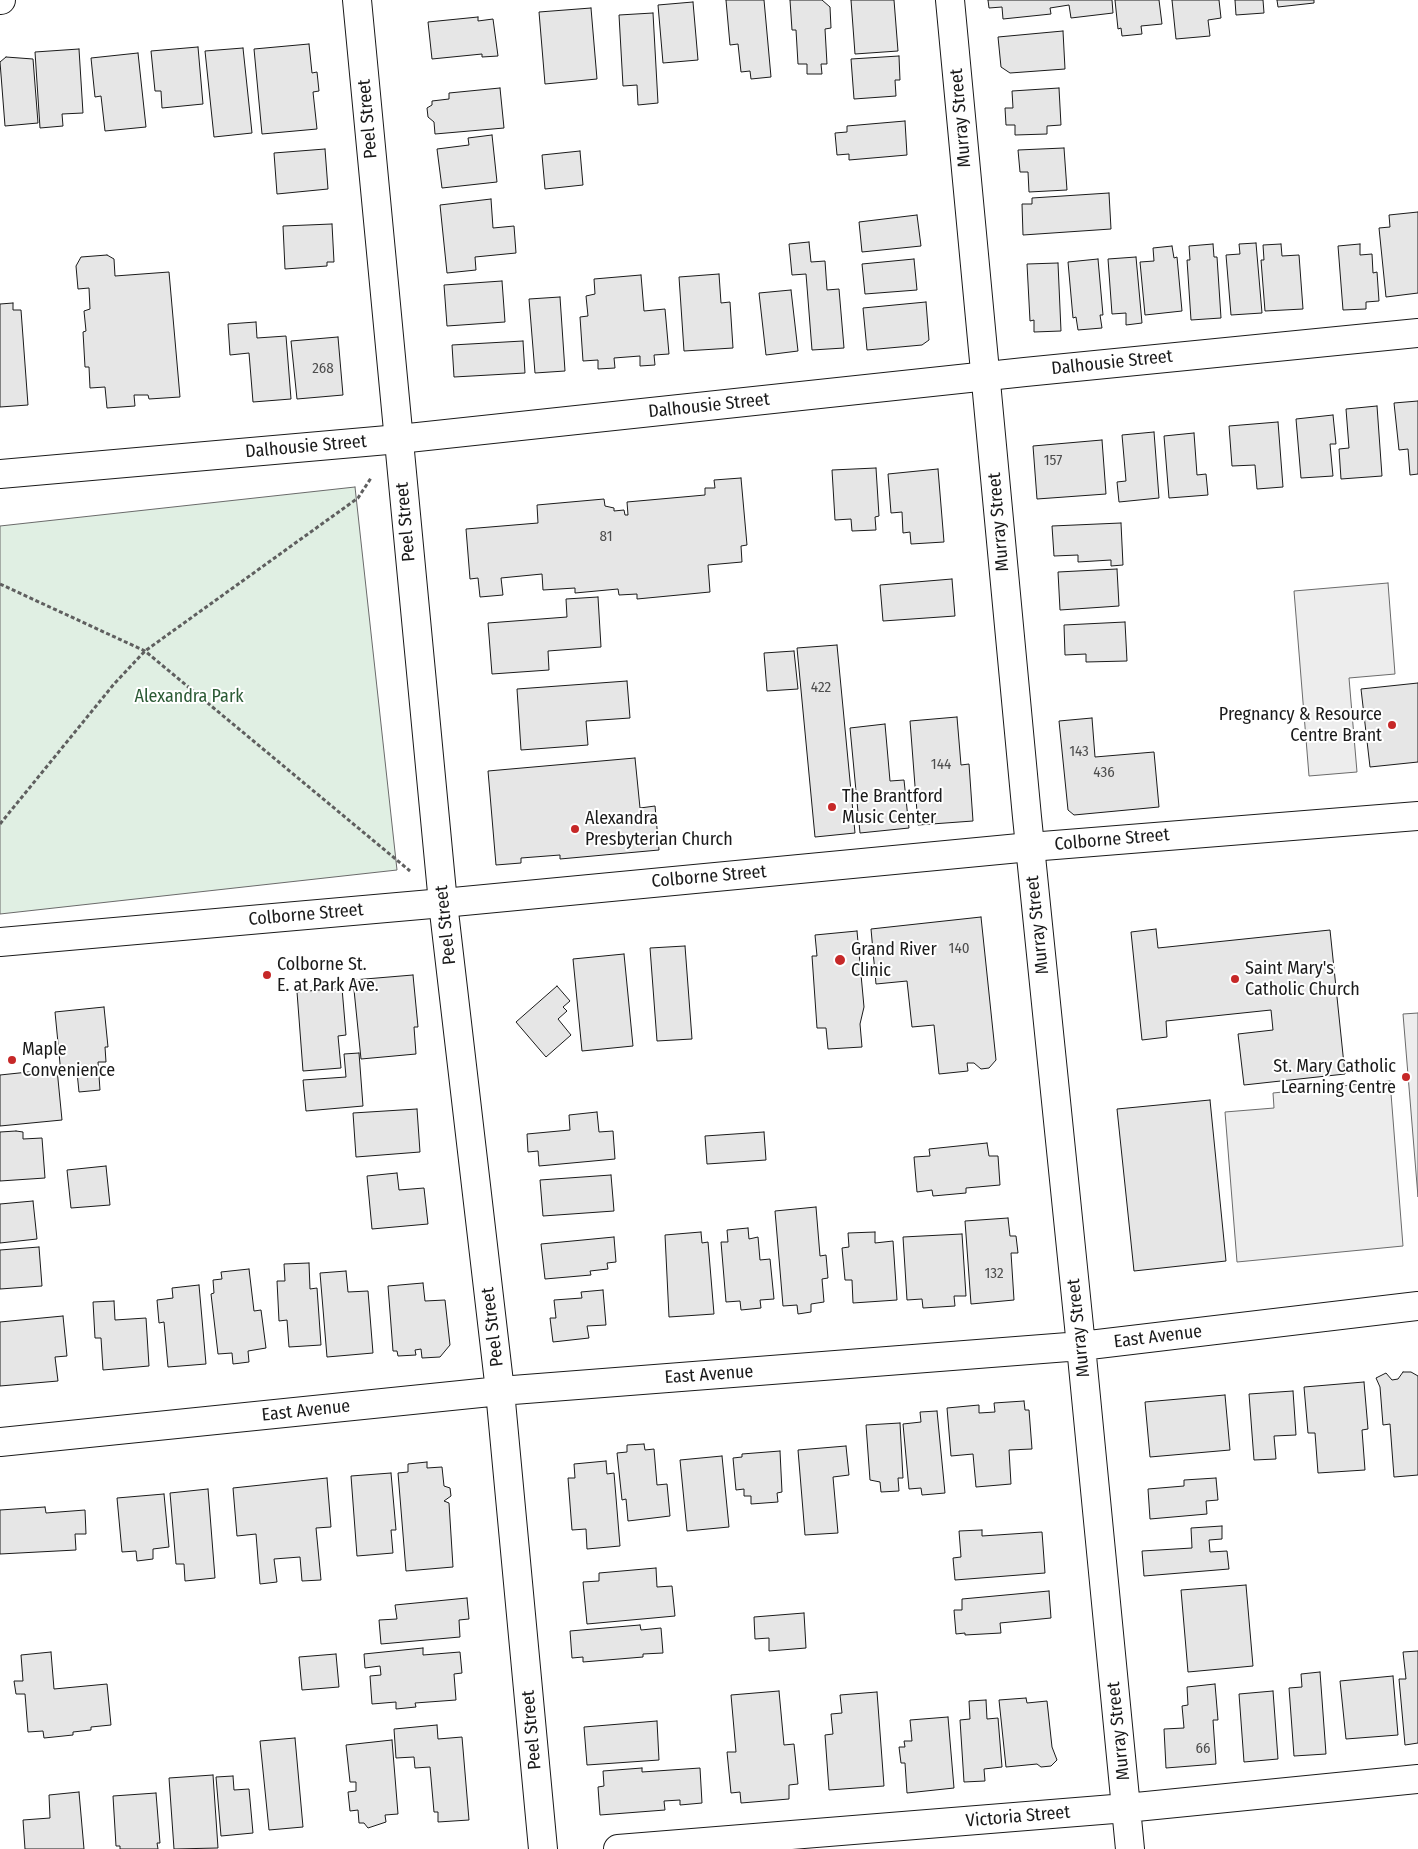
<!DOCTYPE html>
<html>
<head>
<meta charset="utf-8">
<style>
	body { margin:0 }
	canvas { display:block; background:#fff }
</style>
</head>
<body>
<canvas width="1418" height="1849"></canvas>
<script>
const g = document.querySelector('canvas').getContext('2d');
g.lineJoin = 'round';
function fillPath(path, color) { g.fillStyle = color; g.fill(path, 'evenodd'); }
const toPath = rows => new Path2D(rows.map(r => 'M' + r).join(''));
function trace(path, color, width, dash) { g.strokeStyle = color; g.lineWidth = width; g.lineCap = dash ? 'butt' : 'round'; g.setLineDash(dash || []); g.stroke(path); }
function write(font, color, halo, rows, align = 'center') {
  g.font = font + ' "Fira Sans Condensed",sans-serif'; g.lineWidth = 4; g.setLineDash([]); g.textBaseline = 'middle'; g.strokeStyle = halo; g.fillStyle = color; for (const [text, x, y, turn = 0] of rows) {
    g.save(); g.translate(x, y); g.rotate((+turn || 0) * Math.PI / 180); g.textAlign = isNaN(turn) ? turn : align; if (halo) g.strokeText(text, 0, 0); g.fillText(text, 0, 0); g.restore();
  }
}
const green = toPath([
	[355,487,397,870,0,914,0,526,355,487]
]);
fillPath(green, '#e0efe3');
trace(green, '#6a6a6a', 1);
const parking = toPath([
	[1388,583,1395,674,1349,678,1357,772,1309,776,1294,591,1388,583],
	[1418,1013,1418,1197,1403,1014,1418,1013],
	[1390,1081,1403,1246,1237,1262,1225,1112,1274,1108,1273,1093,1390,1081]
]);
fillPath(parking, '#ededed');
trace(parking, '#6a6a6a', 1);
const building = toPath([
	[726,0,764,0,771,77,751,79,750,71,741,72,738,44,730,45,726,0],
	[790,0,822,0,830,7,831,28,825,29,827,64,821,64,822,74,807,74,807,64,798,64,796,30,792,30,790,0],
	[851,0,894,0,898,51,855,54,851,0],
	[988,0,1112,0,1113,13,1071,18,1069,5,1050,8,1051,14,1003,19,1002,7,989,8,988,0],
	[1115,0,1159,0,1162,24,1141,26,1142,34,1122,36,1121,28,1118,29,1115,0],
	[1172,0,1219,0,1221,18,1208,20,1210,36,1176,39,1172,0],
	[1235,0,1263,0,1264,13,1236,15,1235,0],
	[1277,0,1314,0,1314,3,1278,7,1277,0],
	[693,2,698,60,663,63,658,5,693,2],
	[591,8,597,79,545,84,539,12,591,8],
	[653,13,658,103,638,105,637,85,623,86,619,15,653,13],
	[478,17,478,21,493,19,498,56,482,57,482,54,432,59,428,22,478,17],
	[1063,31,1065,69,1010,73,1001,67,998,37,1063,31],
	[309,44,312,73,317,72,319,91,313,92,317,129,262,134,254,49,309,44],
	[198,47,203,104,162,108,161,91,155,91,151,51,198,47],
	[243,48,252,133,214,137,205,51,243,48],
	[79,49,83,113,62,114,63,126,40,128,35,52,79,49],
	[138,53,146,127,105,131,101,96,95,97,91,58,138,53],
	[899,56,900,80,895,80,896,96,854,99,851,59,899,56],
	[6,57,33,59,38,123,5,126,0,62,6,57],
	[500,88,504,128,435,134,434,122,428,117,427,108,432,105,432,101,449,99,449,93,500,88],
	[1059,88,1061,125,1047,126,1047,134,1015,135,1015,125,1006,125,1005,108,1013,108,1012,91,1059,88],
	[905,121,907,155,849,160,849,154,837,155,835,133,847,132,847,126,905,121],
	[492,135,497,182,442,188,437,149,469,145,468,138,492,135],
	[1064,148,1067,190,1029,192,1028,172,1020,172,1018,150,1064,148],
	[325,149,328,189,277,194,274,153,325,149],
	[580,151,583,185,545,189,542,155,580,151],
	[1109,193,1111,229,1023,235,1022,204,1032,204,1032,198,1109,193],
	[491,199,493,228,514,226,516,253,475,257,476,270,447,273,440,205,491,199],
	[1418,212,1418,293,1386,297,1379,228,1390,227,1389,215,1418,212],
	[917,215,921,246,862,252,859,222,917,215],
	[332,224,334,262,327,262,327,266,285,269,283,226,332,224],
	[809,242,811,262,825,261,827,290,839,289,844,348,812,350,806,274,792,275,789,244,809,242],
	[1256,243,1262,313,1231,315,1226,255,1240,254,1239,244,1256,243],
	[1213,244,1214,257,1217,257,1221,318,1191,320,1187,260,1190,260,1189,246,1213,244],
	[1281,244,1282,256,1299,255,1303,309,1265,311,1261,260,1264,260,1263,245,1281,244],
	[1360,244,1360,255,1372,254,1373,273,1377,272,1379,301,1366,302,1366,309,1343,310,1338,246,1360,244],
	[1172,246,1174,258,1177,257,1182,311,1145,315,1140,262,1154,261,1153,248,1172,246],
	[107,255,114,259,115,276,169,272,180,397,149,399,148,395,134,395,135,406,107,408,105,387,90,388,89,367,85,367,83,332,86,331,84,311,90,309,89,288,78,289,76,266,81,257,107,255],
	[1136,257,1142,323,1126,325,1126,313,1112,314,1108,259,1136,257],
	[914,259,917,290,865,294,862,264,914,259],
	[1098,259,1103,315,1100,315,1102,328,1078,330,1076,317,1073,318,1068,262,1098,259],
	[1058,263,1061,331,1034,332,1034,320,1030,321,1027,264,1058,263],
	[719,274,721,303,730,302,733,348,684,351,679,277,719,274],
	[641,275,644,311,665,309,669,354,654,355,655,365,640,366,640,356,614,358,615,368,598,369,598,360,583,361,580,317,588,316,586,296,595,294,594,279,641,275],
	[502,281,505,322,447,326,444,285,502,281],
	[791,290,798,351,766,355,759,293,791,290],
	[560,297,565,371,535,373,529,299,560,297],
	[926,302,929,340,922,345,867,350,863,308,926,302],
	[13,303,13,310,21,310,28,405,0,407,0,304,13,303],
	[256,322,257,338,286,336,291,399,253,402,249,353,230,355,228,324,256,322],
	[338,337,343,395,297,399,291,341,338,337],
	[523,341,525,373,454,377,452,345,523,341],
	[1418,401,1418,474,1410,475,1408,449,1399,450,1394,403,1418,401],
	[1377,406,1382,476,1341,479,1339,449,1349,448,1346,409,1377,406],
	[1333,415,1336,444,1330,444,1333,476,1301,478,1296,419,1333,415],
	[1278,422,1283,487,1257,489,1255,465,1232,466,1229,426,1278,422],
	[1154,432,1159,498,1119,502,1117,482,1126,481,1122,435,1154,432],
	[1194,433,1197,475,1206,474,1208,495,1169,498,1164,436,1194,433],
	[1102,440,1106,494,1037,499,1033,446,1102,440],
	[876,468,879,516,875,517,876,530,852,531,851,519,835,520,832,470,876,468],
	[938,469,944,542,911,544,910,532,903,533,902,512,891,513,888,474,938,469],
	[741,478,747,545,741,546,742,562,708,565,710,592,637,599,637,594,619,595,618,589,575,593,575,588,543,590,542,574,501,578,503,595,480,597,478,578,470,579,466,529,538,523,537,505,604,499,605,506,614,508,614,511,624,510,625,515,628,515,627,502,705,495,705,488,715,488,714,480,741,478],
	[1121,523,1123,565,1111,566,1111,560,1078,562,1078,555,1054,556,1052,526,1121,523],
	[1117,569,1119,606,1060,610,1058,572,1117,569],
	[952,579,955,616,883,621,880,585,952,579],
	[598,597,601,647,548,651,549,670,492,674,488,623,567,617,566,599,598,597],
	[1125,622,1127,661,1086,662,1086,654,1065,655,1064,625,1125,622],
	[837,645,855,833,815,837,797,648,837,645],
	[794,651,798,689,767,691,764,653,794,651],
	[627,681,630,718,586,721,588,745,521,750,517,689,627,681],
	[1418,683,1418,762,1370,767,1361,689,1418,683],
	[957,717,961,765,969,764,973,821,918,825,910,721,957,717],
	[1092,718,1095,757,1154,752,1159,807,1074,815,1068,810,1059,721,1092,718],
	[885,724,890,781,904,780,909,828,860,833,850,728,885,724],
	[635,758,640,808,655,806,659,850,560,859,560,855,521,858,521,863,496,865,488,771,635,758],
	[981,917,996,1060,989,1068,981,1069,974,1063,967,1063,968,1071,939,1074,934,1025,912,1027,907,981,876,984,871,929,981,917],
	[1156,929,1158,948,1330,930,1345,1074,1244,1085,1238,1034,1273,1030,1271,1010,1166,1021,1167,1037,1142,1040,1131,932,1156,929],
	[857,931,864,1007,860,1024,862,1047,828,1049,826,1028,817,1028,812,956,817,956,815,935,857,931],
	[685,946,692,1039,657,1041,650,948,685,946],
	[624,954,633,1046,582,1051,573,959,624,954],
	[413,975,418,1027,414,1027,416,1054,361,1059,353,980,413,975],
	[557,986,570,1001,563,1007,567,1011,558,1019,571,1035,546,1057,516,1022,557,986],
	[342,988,346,1035,338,1036,341,1068,303,1071,297,992,342,988],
	[104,1007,108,1047,105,1047,106,1062,98,1062,100,1090,79,1092,77,1072,61,1074,55,1012,104,1007],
	[359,1053,363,1106,306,1111,303,1080,346,1077,344,1054,359,1053],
	[57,1069,62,1120,0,1126,0,1075,57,1069],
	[1210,1100,1226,1261,1134,1271,1117,1109,1210,1100],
	[417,1109,420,1152,356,1157,353,1113,417,1109],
	[597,1112,599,1132,613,1131,615,1159,539,1166,538,1151,528,1152,527,1134,570,1130,569,1115,597,1112],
	[16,1131,23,1132,23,1139,42,1138,45,1178,0,1181,0,1132,16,1131],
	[764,1132,766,1160,707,1164,705,1136,764,1132],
	[987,1143,989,1156,998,1156,1000,1185,966,1188,966,1193,933,1196,932,1190,917,1192,914,1157,930,1156,929,1149,987,1143],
	[106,1166,110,1205,71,1208,67,1170,106,1166],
	[397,1173,399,1190,424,1188,428,1224,372,1229,367,1176,397,1173],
	[611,1175,614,1211,543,1216,540,1180,611,1175],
	[33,1201,37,1239,0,1243,0,1204,33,1201],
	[816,1207,820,1256,826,1255,828,1278,822,1279,824,1302,811,1304,811,1312,798,1314,797,1305,783,1306,775,1211,816,1207],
	[1008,1218,1010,1236,1016,1236,1018,1253,1011,1253,1014,1300,971,1304,965,1221,1008,1218],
	[748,1228,749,1239,758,1237,760,1260,770,1259,774,1299,760,1300,761,1308,741,1310,740,1301,726,1302,721,1242,728,1242,727,1230,748,1228],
	[701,1232,702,1243,708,1242,714,1314,669,1317,665,1235,701,1232],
	[875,1232,875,1243,893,1241,897,1300,853,1303,852,1280,845,1280,842,1248,849,1247,848,1233,875,1232],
	[962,1234,966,1296,954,1296,955,1306,923,1308,922,1299,907,1300,903,1237,962,1234],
	[614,1237,616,1262,607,1263,608,1269,590,1271,591,1275,545,1279,541,1244,614,1237],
	[39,1247,42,1286,0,1289,0,1250,39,1247],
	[309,1263,310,1289,317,1288,321,1345,289,1347,287,1320,279,1321,277,1281,285,1281,284,1264,309,1263],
	[249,1269,254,1311,261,1310,266,1348,248,1351,249,1362,233,1364,232,1353,218,1354,211,1294,214,1293,213,1280,222,1279,221,1272,249,1269],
	[346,1271,348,1292,368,1291,373,1353,327,1357,320,1273,346,1271],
	[423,1283,425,1301,445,1300,450,1345,440,1357,422,1358,421,1349,415,1350,416,1355,398,1356,397,1351,393,1351,388,1286,423,1283],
	[199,1285,206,1364,168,1367,164,1322,159,1323,157,1300,173,1298,172,1288,199,1285],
	[603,1290,606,1325,587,1326,589,1338,553,1342,550,1318,556,1318,554,1300,582,1298,581,1292,603,1290],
	[114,1301,115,1320,146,1318,149,1366,103,1370,101,1338,95,1338,93,1302,114,1301],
	[63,1316,67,1356,55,1357,58,1381,0,1386,0,1322,63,1316],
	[1403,1372,1411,1372,1418,1376,1418,1475,1394,1477,1390,1424,1383,1425,1380,1387,1376,1378,1386,1373,1392,1380,1398,1379,1403,1372],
	[1364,1382,1368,1429,1362,1430,1365,1470,1318,1473,1315,1433,1308,1433,1304,1387,1364,1382],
	[1293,1391,1296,1435,1274,1436,1276,1459,1254,1460,1249,1394,1293,1391],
	[1225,1395,1230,1450,1150,1457,1145,1402,1225,1395],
	[1024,1401,1025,1410,1029,1410,1032,1449,1009,1450,1011,1484,976,1487,973,1454,951,1456,947,1408,979,1405,979,1413,995,1412,994,1403,1024,1401],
	[937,1411,945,1493,922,1495,921,1488,909,1489,903,1424,921,1422,920,1412,937,1411],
	[900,1423,903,1478,898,1478,899,1491,881,1492,880,1482,870,1480,866,1425,900,1423],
	[644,1444,645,1450,654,1449,657,1485,667,1484,670,1516,628,1521,626,1499,622,1500,617,1453,627,1452,627,1445,644,1444],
	[846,1446,849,1475,833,1477,838,1533,805,1535,798,1450,846,1446],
	[780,1451,782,1492,777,1493,778,1502,751,1504,751,1496,744,1496,744,1489,736,1490,733,1458,742,1457,742,1454,780,1451],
	[722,1456,729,1527,687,1531,680,1460,722,1456],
	[606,1461,607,1474,614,1473,620,1546,587,1549,586,1529,572,1530,568,1478,575,1478,574,1464,606,1461],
	[427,1462,427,1468,442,1467,444,1486,450,1488,451,1496,444,1501,449,1503,453,1567,406,1571,398,1473,408,1472,408,1464,427,1462],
	[391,1473,396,1530,391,1530,393,1553,357,1556,351,1476,391,1473],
	[327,1478,331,1527,316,1528,321,1580,302,1581,300,1557,274,1559,277,1582,260,1584,256,1534,237,1536,233,1488,327,1478],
	[1216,1478,1218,1500,1206,1501,1207,1514,1150,1519,1148,1489,1184,1486,1184,1480,1216,1478],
	[208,1489,215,1578,185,1581,184,1564,176,1564,170,1493,208,1489],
	[164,1494,169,1547,153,1549,153,1559,137,1561,136,1551,122,1552,117,1498,164,1494],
	[45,1507,46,1513,85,1510,86,1534,75,1534,76,1550,0,1554,0,1510,45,1507],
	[1222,1526,1222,1539,1209,1540,1210,1552,1227,1551,1229,1569,1144,1576,1142,1551,1192,1548,1191,1528,1222,1526],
	[982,1530,982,1536,1042,1532,1045,1573,955,1580,953,1558,961,1557,959,1531,982,1530],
	[656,1568,657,1587,672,1586,675,1616,587,1624,583,1582,599,1581,599,1573,656,1568],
	[1246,1585,1253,1666,1188,1672,1181,1590,1246,1585],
	[1049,1591,1051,1618,1000,1623,1001,1633,965,1635,965,1633,956,1634,954,1610,962,1610,962,1599,1049,1591],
	[467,1598,469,1619,459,1620,460,1637,381,1644,379,1620,397,1619,395,1605,467,1598],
	[804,1613,806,1648,769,1651,769,1638,755,1639,754,1617,804,1613],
	[640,1625,641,1630,661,1628,663,1653,643,1654,643,1657,583,1662,583,1657,572,1658,570,1631,640,1625],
	[423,1648,423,1655,460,1652,462,1673,454,1674,456,1700,415,1703,416,1707,396,1709,396,1702,372,1704,370,1676,381,1675,380,1666,365,1668,364,1654,423,1648],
	[1418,1651,1418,1743,1405,1745,1399,1679,1406,1679,1403,1652,1418,1651],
	[51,1652,54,1689,107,1684,111,1725,91,1727,91,1730,73,1732,73,1735,44,1738,43,1731,28,1732,25,1694,16,1694,14,1681,23,1681,21,1655,51,1652],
	[336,1654,339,1687,302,1690,299,1657,336,1654],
	[1320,1672,1326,1754,1294,1756,1289,1688,1302,1687,1301,1674,1320,1672],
	[1393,1676,1398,1735,1346,1739,1340,1681,1393,1676],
	[1215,1684,1218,1720,1213,1720,1216,1764,1166,1768,1164,1729,1184,1728,1182,1706,1188,1705,1187,1687,1215,1684],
	[779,1691,784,1745,794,1744,798,1784,789,1785,789,1799,741,1803,740,1792,731,1793,727,1752,736,1752,731,1695,779,1691],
	[1273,1691,1278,1759,1244,1762,1239,1694,1273,1691],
	[877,1692,884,1786,829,1790,825,1735,833,1734,831,1714,842,1713,840,1695,877,1692],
	[1026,1698,1027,1703,1047,1701,1052,1747,1057,1760,1051,1766,1041,1767,1037,1764,1006,1767,999,1700,1026,1698],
	[986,1700,987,1719,998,1718,1002,1767,984,1769,985,1781,964,1782,960,1720,970,1719,969,1701,986,1700],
	[948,1717,954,1788,907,1793,905,1763,901,1763,899,1747,905,1747,904,1741,912,1741,910,1720,948,1717],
	[657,1721,659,1760,587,1765,584,1727,657,1721],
	[437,1725,438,1739,462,1737,469,1820,438,1822,438,1812,434,1812,430,1767,415,1768,414,1757,396,1758,394,1729,437,1725],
	[295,1738,303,1827,269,1830,260,1741,295,1738],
	[392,1740,398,1814,385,1815,386,1822,368,1828,364,1823,359,1823,358,1810,350,1811,348,1792,356,1791,356,1782,350,1782,346,1745,392,1740],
	[642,1768,642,1772,700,1768,702,1803,680,1805,680,1800,664,1801,665,1810,600,1815,598,1787,604,1786,603,1771,642,1768],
	[213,1775,218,1848,174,1849,169,1778,213,1775],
	[233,1776,234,1790,249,1789,253,1833,221,1836,216,1777,233,1776],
	[79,1792,84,1849,25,1849,23,1820,50,1818,49,1795,79,1792],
	[156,1793,160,1843,157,1843,158,1849,120,1849,120,1846,116,1846,113,1796,156,1793]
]);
fillPath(building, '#e6e6e6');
trace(building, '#1a1a1a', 1);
const minor = toPath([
	[0,0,1,0],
	[357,0,443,903,500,1391,543,1849],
	[950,0,1027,817,1081,1346,1130,1849],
	[0,1442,500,1391,1081,1346,1418,1306],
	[618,1849,1126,1808,1418,1779]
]);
const major = toPath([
	[0,474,399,439,1025,372,1418,333],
	[0,942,443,903,1030,847,1418,816]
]);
trace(minor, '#1a1a1a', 30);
trace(major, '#1a1a1a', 30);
trace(toPath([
	[0,584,145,651,410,871],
	[0,824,114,684,145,651,358,498,371,478]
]), '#5f5f5f', 3, [4, 2.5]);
trace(minor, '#fff', 28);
trace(major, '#fff', 28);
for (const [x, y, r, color] of [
	[1392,725,5,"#c62828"],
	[832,807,5,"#c62828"],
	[575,829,5,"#c62828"],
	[840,960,6,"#c62828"],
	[267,975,5,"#c62828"],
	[1235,979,5,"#c62828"],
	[12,1060,5,"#c62828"],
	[1406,1077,5,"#c62828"]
]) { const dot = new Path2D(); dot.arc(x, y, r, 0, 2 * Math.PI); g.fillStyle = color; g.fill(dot); trace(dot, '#fff', 2); }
write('15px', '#4d4d4d', null, [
	["268",323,369],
	["157",1053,461],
	["81",606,537],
	["422",821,688],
	["143",1079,752],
	["144",941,765],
	["436",1104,773],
	["140",959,949],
	["132",994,1274],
	["66",1203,1749]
]);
write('18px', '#1a1a1a', '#fff', [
	["Murray Street",961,118,-95],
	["Peel Street",368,119,-95],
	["Dalhousie Street",1112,363,-6],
	["Dalhousie Street",709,406,-6],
	["Dalhousie Street",306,447,-5],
	["Peel Street",406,522,-95],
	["Murray Street",999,522,-95],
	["Colborne Street",1112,840,-5],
	["Colborne Street",709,877,-5],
	["Colborne Street",306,915,-5],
	["Peel Street",446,925,-96],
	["Murray Street",1038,925,-96],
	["Peel Street",493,1327,-97],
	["Murray Street",1079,1328,-96],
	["East Avenue",1158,1337,-7],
	["East Avenue",709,1375,-4],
	["East Avenue",306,1411,-6],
	["Peel Street",532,1730,-95],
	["Murray Street",1119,1731,-96],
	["Victoria Street",1018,1817,-5]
]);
write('18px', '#2b5a34', '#fff', [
	["Alexandra Park",189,697]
]);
write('18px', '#1a1a1a', '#fff', [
	["Pregnancy & Resource",1382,715,"right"],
	["Centre Brant",1382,736,"right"],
	["The Brantford",842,797],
	["Music Center",842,818],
	["Alexandra",585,819],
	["Presbyterian Church",585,840],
	["Grand River",851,950],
	["Clinic",851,971],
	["Colborne St.",277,965],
	["E. at Park Ave.",277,986],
	["Saint Mary's",1245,969],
	["Catholic Church",1245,990],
	["Maple",22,1050],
	["Convenience",22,1071],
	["St. Mary Catholic",1396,1067,"right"],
	["Learning Centre",1396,1088,"right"]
], 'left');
</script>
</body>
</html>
